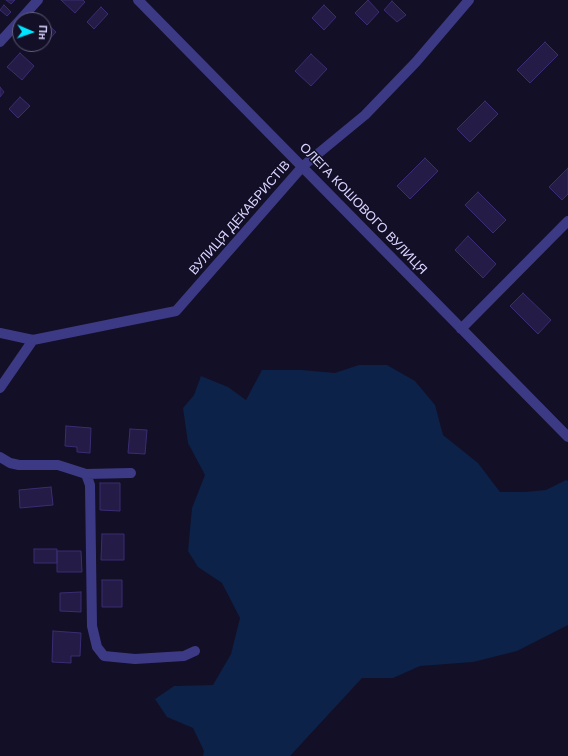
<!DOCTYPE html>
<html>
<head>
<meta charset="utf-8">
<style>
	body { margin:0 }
	#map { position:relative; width:568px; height:756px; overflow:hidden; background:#130f26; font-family:Arial,sans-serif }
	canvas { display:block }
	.north { position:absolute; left:12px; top:12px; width:40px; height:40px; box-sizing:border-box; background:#130f26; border:1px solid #625e7d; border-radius:50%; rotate:92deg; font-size:11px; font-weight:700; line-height:16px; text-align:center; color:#d9d4ff }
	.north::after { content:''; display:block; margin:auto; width:14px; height:18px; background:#00e5ff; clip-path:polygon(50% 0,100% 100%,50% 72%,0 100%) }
</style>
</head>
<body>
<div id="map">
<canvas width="568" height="756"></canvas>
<div class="north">Пн</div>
</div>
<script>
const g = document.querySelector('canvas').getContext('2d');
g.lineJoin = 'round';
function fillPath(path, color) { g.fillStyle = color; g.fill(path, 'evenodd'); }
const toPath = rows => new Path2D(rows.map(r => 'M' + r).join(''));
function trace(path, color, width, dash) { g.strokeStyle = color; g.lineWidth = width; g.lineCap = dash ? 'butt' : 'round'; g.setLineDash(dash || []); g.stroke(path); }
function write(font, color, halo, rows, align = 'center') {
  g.font = font + ' Arial,sans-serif'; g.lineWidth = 3; g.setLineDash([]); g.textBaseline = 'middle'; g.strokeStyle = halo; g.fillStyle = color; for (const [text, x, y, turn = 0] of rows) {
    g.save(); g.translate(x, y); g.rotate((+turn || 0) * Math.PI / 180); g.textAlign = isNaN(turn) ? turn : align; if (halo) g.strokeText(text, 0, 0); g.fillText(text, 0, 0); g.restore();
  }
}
fillPath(toPath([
	[359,365,387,365,415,381,435,405,443,435,478,463,500,492,525,492,546,490,566,480,568,481,568,625,517,651,473,662,420,666,393,678,362,678,290,756,203,756,204,751,193,728,167,717,155,699,174,686,213,685,231,654,240,618,222,583,198,567,188,551,192,508,205,475,188,443,183,408,194,395,201,376,228,387,246,400,262,370,302,370,335,373]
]), '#0c2248');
const building = toPath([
	[6,0,15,0,11,4,6,0],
	[61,0,83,0,85,2,75,13,61,0],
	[368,0,379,12,367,25,355,13,368,0],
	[392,1,406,15,397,22,384,10,392,1],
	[4,5,11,12,7,16,0,10,4,5],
	[324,5,336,17,324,30,312,18,324,5],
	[101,7,108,14,94,29,87,22,101,7],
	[44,21,56,32,43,46,40,44,44,44,44,21],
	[545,42,558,55,530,83,517,70,545,42],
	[20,53,34,66,22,80,7,67,20,53],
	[311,54,327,69,311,86,295,71,311,54],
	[0,87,4,92,0,97,0,87],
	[20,97,30,106,18,118,9,109,20,97],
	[485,101,498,114,470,142,457,129,485,101],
	[425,158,438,171,410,199,397,186,425,158],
	[568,168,568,194,562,200,549,187,568,168],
	[478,192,506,220,493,233,465,205,478,192],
	[468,236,496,264,483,278,455,250,468,236],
	[523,293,551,320,538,334,510,306,523,293],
	[66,426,91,428,90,453,77,452,77,447,65,446,66,426],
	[130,429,147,430,145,454,128,453,130,429],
	[100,483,120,483,120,511,100,510,100,483],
	[51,487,53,505,20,508,19,490,51,487],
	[102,534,124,534,124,560,101,560,102,534],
	[34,549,57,549,57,563,34,563,34,549],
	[57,551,81,551,82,572,57,572,57,551],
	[102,580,122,580,122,607,102,607,102,580],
	[81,592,81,612,60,611,60,593,81,592],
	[53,631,81,633,80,656,71,656,71,663,52,662,53,631]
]);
fillPath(building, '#241b47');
trace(building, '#3b2d73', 1);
trace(toPath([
	[138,0,568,437],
	[20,20,38,0],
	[0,42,20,20],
	[461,329,568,221],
	[0,333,33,340,176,311,303,166,365,115,416,62,469,0],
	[0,388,33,340],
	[0,457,10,463,19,465,58,465,86,474,131,473],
	[86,474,90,485,92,626,97,647,104,656,135,659,184,656,195,651]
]), '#3d3a85', 10);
write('13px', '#d9d4ff', '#130f26', [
	["ОЛЕГА КОШОВОГО ВУЛИЦЯ",363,209,46],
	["ВУЛИЦЯ ДЕКАБРИСТІВ",240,218,-49]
]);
</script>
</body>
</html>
